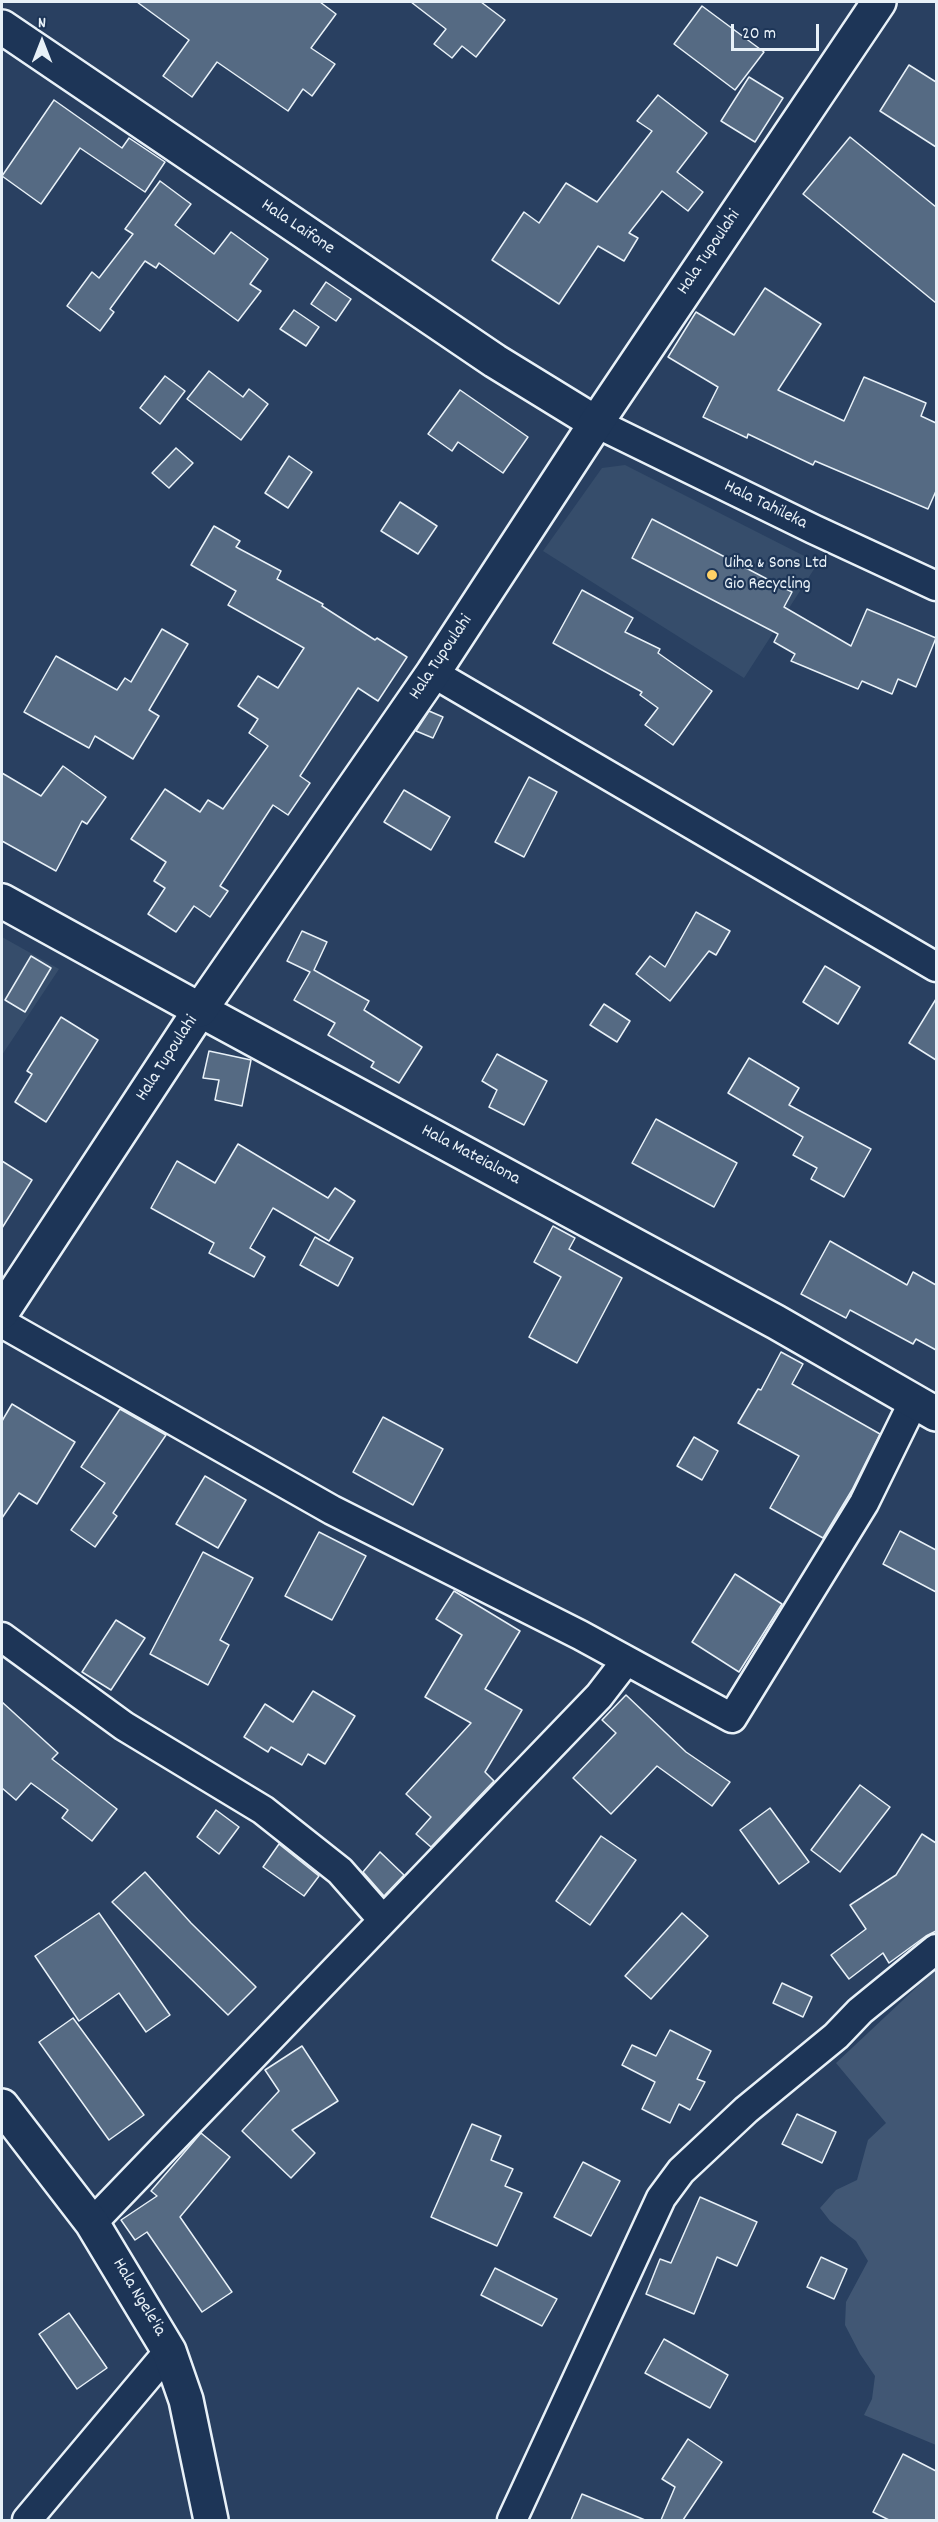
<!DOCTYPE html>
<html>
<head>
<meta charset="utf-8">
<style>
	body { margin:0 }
	#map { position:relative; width:938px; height:2522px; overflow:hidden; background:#294061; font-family:Dekko,sans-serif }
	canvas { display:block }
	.frame { position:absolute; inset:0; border:3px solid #e8f1f8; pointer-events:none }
	.north { position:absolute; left:12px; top:12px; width:60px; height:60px; -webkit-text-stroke:4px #1d3557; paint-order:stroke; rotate:0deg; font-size:16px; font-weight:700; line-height:24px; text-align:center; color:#e8f1f8 }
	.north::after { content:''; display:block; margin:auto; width:21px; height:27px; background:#e8f1f8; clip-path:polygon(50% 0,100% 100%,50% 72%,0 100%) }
	.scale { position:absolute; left:731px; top:24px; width:88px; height:27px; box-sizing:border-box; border:3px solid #e8f1f8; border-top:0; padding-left:8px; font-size:18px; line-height:21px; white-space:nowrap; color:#e8f1f8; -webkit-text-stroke:4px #1d3557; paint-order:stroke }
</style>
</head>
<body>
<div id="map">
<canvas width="938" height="2522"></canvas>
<div class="frame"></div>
<div class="north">N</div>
<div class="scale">20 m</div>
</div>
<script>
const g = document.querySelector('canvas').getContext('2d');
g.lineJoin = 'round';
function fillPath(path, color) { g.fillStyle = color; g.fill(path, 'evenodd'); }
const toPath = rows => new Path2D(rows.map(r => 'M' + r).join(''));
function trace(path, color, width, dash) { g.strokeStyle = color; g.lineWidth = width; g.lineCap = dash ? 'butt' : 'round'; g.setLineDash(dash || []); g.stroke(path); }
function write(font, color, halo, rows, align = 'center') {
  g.font = font + ' Dekko,sans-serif'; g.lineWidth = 4.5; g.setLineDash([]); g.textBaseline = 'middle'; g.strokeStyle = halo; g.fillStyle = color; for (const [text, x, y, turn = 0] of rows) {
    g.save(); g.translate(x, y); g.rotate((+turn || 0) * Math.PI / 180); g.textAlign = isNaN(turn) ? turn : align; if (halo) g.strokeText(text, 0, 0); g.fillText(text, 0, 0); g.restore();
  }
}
fillPath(toPath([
	[625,465,818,563,744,678,543,551,602,468],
	[2,937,59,969,2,1055]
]), '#364d6b');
fillPath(toPath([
	[936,1969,936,2445,864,2415,872,2399,875,2376,860,2354,845,2325,846,2302,868,2261,856,2241,830,2221,820,2208,836,2190,857,2180,868,2140,886,2123,836,2063]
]), '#415774');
const building = toPath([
	[137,2,320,2,336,14,311,48,335,64,312,96,303,89,288,111,217,62,192,97,163,76,189,40,137,2],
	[411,2,481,2,505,20,476,57,462,46,452,58,434,44,446,29,411,2],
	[702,6,764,52,735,90,674,44,702,6],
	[909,65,936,82,936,147,880,111,909,65],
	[749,77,783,98,755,142,721,121,749,77],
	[658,95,707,133,677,172,703,192,688,211,662,191,629,233,638,238,624,261,598,246,559,304,492,260,524,212,539,223,566,183,597,202,652,131,637,121,658,95],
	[54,100,122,148,129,138,165,162,145,192,80,148,41,204,2,176,54,100],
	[850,137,936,207,936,303,803,194,850,137],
	[160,181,191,204,175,225,214,254,231,232,268,259,250,284,261,291,238,321,159,263,156,268,145,261,110,309,114,312,100,331,67,306,92,272,99,278,133,234,125,229,160,181],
	[326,282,351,299,336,321,311,304,326,282],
	[765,288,821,324,778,390,844,421,864,377,926,403,921,416,936,423,936,491,928,509,815,461,813,465,748,434,747,438,703,417,718,387,668,357,696,312,734,335,765,288],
	[294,310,319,327,306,346,280,329,294,310],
	[209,371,243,397,249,389,268,404,241,440,187,399,209,371],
	[165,376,185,391,160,424,140,408,165,376],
	[460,390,528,437,503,473,458,442,452,451,428,434,460,390],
	[176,448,193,463,169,488,152,473,176,448],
	[289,456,312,472,288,508,265,493,289,456],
	[400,502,437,526,418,554,381,531,400,502],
	[652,519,792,592,784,607,851,646,867,609,936,638,916,687,898,679,892,694,862,681,858,689,791,661,795,654,774,642,778,634,632,558,652,519],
	[214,526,240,541,236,547,281,571,277,579,323,604,322,606,375,640,377,638,407,657,378,701,358,688,300,776,310,783,288,815,273,805,220,886,228,891,210,917,194,906,176,932,148,914,165,888,154,881,166,862,131,839,165,789,200,812,208,800,223,809,268,746,249,733,258,719,238,706,258,676,278,688,304,648,228,605,236,591,191,565,214,526],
	[582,590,633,618,625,632,660,649,658,653,712,691,673,745,645,725,658,708,640,695,642,692,553,643,582,590],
	[162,629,188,644,149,710,159,716,133,759,95,736,89,748,24,712,56,656,117,690,125,678,131,682,162,629],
	[429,711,443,717,433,738,416,731,429,711],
	[63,766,106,797,87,824,82,821,56,871,2,841,2,773,41,796,63,766],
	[529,777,557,792,524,857,495,842,529,777],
	[404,790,450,817,431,850,384,822,404,790],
	[696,912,730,931,716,955,709,951,670,1001,636,974,650,956,665,967,696,912],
	[302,931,327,942,314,970,369,1001,364,1010,422,1047,399,1083,371,1067,374,1062,328,1035,335,1023,294,1000,310,972,287,961,302,931],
	[31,956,51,968,25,1012,5,1000,31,956],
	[825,966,860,987,838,1024,803,1002,825,966],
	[936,999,936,1060,909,1043,936,999],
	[604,1004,630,1021,617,1042,590,1025,604,1004],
	[61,1017,98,1040,46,1122,15,1102,32,1074,27,1071,61,1017],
	[209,1051,251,1060,242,1106,215,1100,219,1080,203,1078,209,1051],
	[497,1054,547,1081,524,1125,489,1107,497,1090,482,1081,497,1054],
	[749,1058,799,1088,789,1105,871,1149,844,1197,811,1179,817,1168,793,1155,803,1137,728,1093,749,1058],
	[656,1119,737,1163,714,1207,632,1163,656,1119],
	[238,1144,328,1198,335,1188,355,1201,329,1241,273,1208,250,1248,265,1257,254,1277,209,1253,214,1243,151,1208,177,1161,215,1183,238,1144],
	[2,1161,32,1180,2,1228,2,1161],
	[553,1226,575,1238,569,1249,622,1278,577,1363,529,1337,561,1277,534,1262,553,1226],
	[315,1237,353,1258,338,1286,300,1265,315,1237],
	[830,1241,907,1285,913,1272,936,1285,936,1350,916,1339,913,1344,850,1310,846,1318,801,1294,830,1241],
	[781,1352,803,1364,792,1384,880,1434,852,1490,823,1538,770,1508,799,1456,738,1423,758,1389,761,1390,781,1352],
	[12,1404,75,1442,37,1504,19,1493,2,1518,2,1421,12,1404],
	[120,1409,166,1435,113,1513,117,1516,95,1547,71,1530,105,1483,81,1467,120,1409],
	[383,1417,443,1449,413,1505,353,1472,383,1417],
	[694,1437,718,1451,702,1480,677,1466,694,1437],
	[205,1476,246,1500,218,1548,176,1524,205,1476],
	[900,1531,936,1550,936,1592,883,1564,900,1531],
	[319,1532,366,1556,332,1620,285,1596,319,1532],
	[203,1552,253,1578,220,1640,229,1645,208,1685,150,1654,203,1552],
	[735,1574,782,1604,739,1672,692,1642,735,1574],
	[454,1591,520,1631,485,1689,522,1710,485,1772,494,1781,431,1847,416,1834,431,1817,406,1794,471,1723,425,1697,462,1635,436,1619,454,1591],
	[116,1620,145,1638,111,1690,82,1672,116,1620],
	[313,1691,355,1716,325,1764,308,1754,302,1765,271,1747,268,1752,244,1737,265,1704,293,1722,313,1691],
	[626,1695,686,1752,730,1782,712,1806,657,1766,611,1814,573,1778,616,1733,602,1720,626,1695],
	[2,1702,58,1753,52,1759,117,1809,92,1841,62,1818,68,1810,31,1783,16,1800,2,1788,2,1702],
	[860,1785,890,1807,840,1872,811,1850,860,1785],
	[770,1808,809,1862,779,1884,740,1830,770,1808],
	[216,1810,239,1827,219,1854,197,1837,216,1810],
	[922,1834,936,1843,936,1931,926,1936,889,1963,883,1953,849,1979,831,1955,866,1929,850,1905,896,1875,922,1834],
	[601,1836,636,1860,590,1925,556,1901,601,1836],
	[279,1844,319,1876,304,1896,263,1867,279,1844],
	[380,1852,404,1875,384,1896,363,1872,380,1852],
	[145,1872,191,1923,256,1987,228,2015,112,1902,145,1872],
	[99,1913,170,2015,146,2032,119,1993,79,2021,35,1956,99,1913],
	[682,1913,708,1936,651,1999,625,1976,682,1913],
	[782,1983,812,1997,803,2017,773,2003,782,1983],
	[73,2018,144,2115,109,2140,39,2042,73,2018],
	[670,2030,711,2051,697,2079,705,2082,690,2110,679,2104,670,2123,642,2109,655,2082,622,2065,632,2045,656,2056,670,2030],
	[302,2046,338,2101,292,2130,315,2153,291,2178,242,2131,279,2091,265,2070,302,2046],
	[797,2114,836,2132,822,2163,782,2144,797,2114],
	[472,2124,501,2136,491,2160,513,2169,505,2186,522,2193,497,2246,431,2217,472,2124],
	[201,2133,230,2157,180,2217,232,2292,202,2312,147,2232,135,2240,121,2220,157,2196,151,2191,201,2133],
	[583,2162,620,2181,591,2236,554,2217,583,2162],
	[700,2197,757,2222,737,2266,717,2257,694,2314,646,2294,660,2259,671,2263,700,2197],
	[821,2257,847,2269,834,2299,807,2287,821,2257],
	[495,2268,557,2299,542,2326,481,2295,495,2268],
	[69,2313,107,2368,77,2389,39,2334,69,2313],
	[664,2339,728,2375,710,2408,645,2373,664,2339],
	[688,2439,722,2462,683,2520,661,2520,675,2487,662,2479,688,2439],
	[903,2454,936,2471,936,2520,889,2520,873,2512,903,2454],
	[582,2494,645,2520,571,2520,582,2494]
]);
fillPath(building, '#556a83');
trace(building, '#e8f1f8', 1.5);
const minor = toPath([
	[596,423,813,529,936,586],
	[433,673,936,967],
	[2,1323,332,1510,580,1635,732,1718,864,1503,914,1401],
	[2,1637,124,1726,263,1810,340,1871,383,1920],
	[92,2223,599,1696,626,1661],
	[27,2520,169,2351],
	[512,2520,661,2198,681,2171,746,2110,836,2036,860,2011,936,1949]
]);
const tertiary = toPath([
	[2,27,495,361,596,423],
	[2,1312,200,1010,776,1322,936,1414],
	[2,2106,92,2223,169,2351,186,2400,211,2520]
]);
const secondary = toPath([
	[2,901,200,1010,433,673,596,423,879,2]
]);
trace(minor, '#e8f1f8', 33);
trace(tertiary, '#e8f1f8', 38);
trace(secondary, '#e8f1f8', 38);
trace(minor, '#1d3557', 28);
trace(tertiary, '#1d3557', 33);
trace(secondary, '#1d3557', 33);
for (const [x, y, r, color] of [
	[712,575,6,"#ffd166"]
]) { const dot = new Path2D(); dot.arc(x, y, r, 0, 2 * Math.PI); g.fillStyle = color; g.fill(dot); trace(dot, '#1d3557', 2); }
write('18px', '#e8f1f8', '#1d3557', [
	["Hala Laifone",297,228,34],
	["Hala Tupoulahi",710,253,-56],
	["Hala Tahileka",765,506,26],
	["Hala Tupoulahi",442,658,-56],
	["Hala Tupoulahi",168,1059,-57],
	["Hala Mateialona",470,1156,28],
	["Hala Ngele'ia",138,2298,59]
]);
write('18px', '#e8f1f8', '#1d3557', [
	["Uiha & Sons Ltd",724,565],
	["Gio Recycling",724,586]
], 'left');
</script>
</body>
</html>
